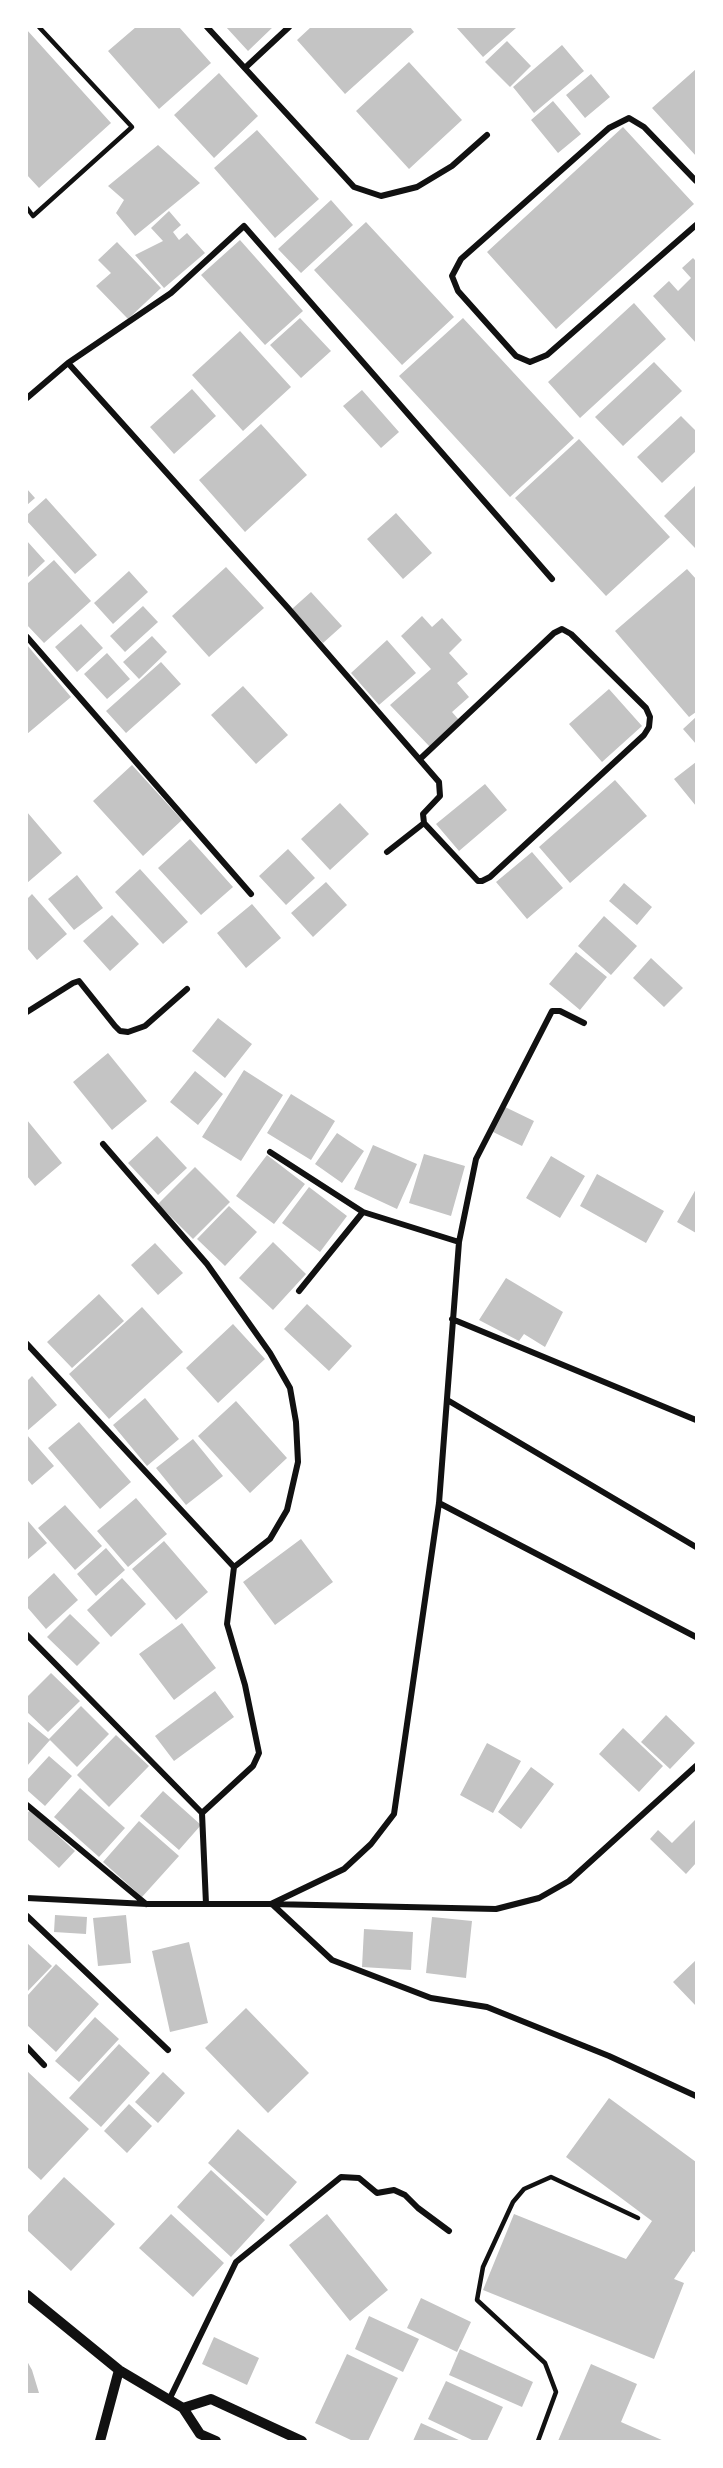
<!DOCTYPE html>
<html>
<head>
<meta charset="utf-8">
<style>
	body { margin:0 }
	#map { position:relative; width:723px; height:2468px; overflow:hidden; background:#fff; font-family:Lora,serif }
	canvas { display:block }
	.frame { position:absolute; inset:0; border:28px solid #fff; pointer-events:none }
</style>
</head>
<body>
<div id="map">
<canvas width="723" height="2468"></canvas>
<div class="frame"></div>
</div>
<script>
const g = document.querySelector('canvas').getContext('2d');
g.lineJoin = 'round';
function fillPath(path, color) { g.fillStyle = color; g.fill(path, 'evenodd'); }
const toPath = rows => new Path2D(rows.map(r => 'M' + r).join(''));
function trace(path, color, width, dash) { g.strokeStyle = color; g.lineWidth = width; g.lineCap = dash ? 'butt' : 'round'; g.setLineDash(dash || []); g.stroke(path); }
fillPath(toPath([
	[136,27,179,27,211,63,159,109,108,51],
	[226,27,273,27,248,51],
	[311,27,410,27,414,32,345,94,297,40],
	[456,27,515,27,516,28,483,57],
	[27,30,111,123,39,188,27,175],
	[507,41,531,66,510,87,485,62],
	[562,45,584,71,534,113,513,87],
	[409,62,462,120,409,169,356,111],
	[696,69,696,156,652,108],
	[219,73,258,116,214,158,174,115],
	[591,74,610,97,585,118,566,95],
	[553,101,581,134,558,153,531,120],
	[623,127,694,204,556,329,487,252],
	[257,130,319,199,275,238,214,168],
	[158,145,200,183,135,236,116,213,124,200,108,186],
	[331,200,353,225,301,273,278,249],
	[169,211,181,225,173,232,179,240,187,233,205,253,164,288,135,255,163,241,151,228],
	[366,222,454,317,402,365,314,270],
	[240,240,303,311,265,345,201,275],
	[117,242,161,288,128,319,96,286,111,273,98,260],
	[693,258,696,261,696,343,653,296,669,281,678,291,691,278,682,268],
	[634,303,666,339,580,418,548,382],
	[300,318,331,351,301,378,270,345],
	[463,318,574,438,510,497,399,376],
	[240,331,291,387,243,431,192,375],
	[654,362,682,391,623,446,595,417],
	[192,389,216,416,174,454,150,427],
	[362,390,399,432,381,448,343,406],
	[681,416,696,431,696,451,662,483,637,457],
	[261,424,307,475,245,532,199,480],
	[579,439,670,537,606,596,515,498],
	[696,485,696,549,664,516],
	[27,489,35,498,27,505],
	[46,498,97,555,75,574,27,521,27,515],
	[396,513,432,553,403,579,367,539],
	[27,541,45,561,27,578],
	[54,560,91,601,44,643,27,625,27,584],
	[226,567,264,608,209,657,172,616],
	[687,569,696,579,696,712,689,717,615,631],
	[129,571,148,592,113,624,94,603],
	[311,592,342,626,323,643,292,609],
	[143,606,158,622,125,652,110,636],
	[422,616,432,627,442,618,462,640,449,653,468,674,457,683,469,697,452,712,459,720,430,747,390,705,431,669,401,636],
	[81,624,103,648,77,672,55,647],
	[152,636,167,652,139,679,123,662],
	[387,640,416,673,379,705,351,673],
	[27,645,71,697,27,734],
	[107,653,130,679,107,699,84,674],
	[161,662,181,684,126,733,106,711],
	[243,686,288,735,256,764,211,715],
	[609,689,642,726,602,762,569,724],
	[696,717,696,744,683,729],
	[696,762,696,806,674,779],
	[132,765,182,820,143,856,93,801],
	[615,780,647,816,570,883,539,847],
	[485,784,507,810,459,851,436,824],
	[340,803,369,834,330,870,301,839],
	[27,812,62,853,27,883],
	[190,839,233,887,201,915,158,868],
	[288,849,315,878,286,905,259,876],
	[532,852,563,888,527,919,496,882],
	[140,869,188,922,163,944,115,892],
	[77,875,103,908,74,930,48,899],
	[326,882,347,905,313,937,291,913],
	[624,883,652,907,637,925,609,901],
	[32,894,67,934,37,960,27,948,27,899],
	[252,904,281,938,246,968,217,933],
	[112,915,139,944,110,971,83,941],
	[604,916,637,946,611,975,578,946],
	[576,952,607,977,580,1010,549,984],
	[651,958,683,988,664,1007,633,978],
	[218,1018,252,1044,225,1078,192,1051],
	[108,1053,147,1101,112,1130,73,1082],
	[244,1070,283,1095,241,1161,202,1137],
	[195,1071,223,1094,198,1125,170,1102],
	[291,1094,335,1121,311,1160,267,1133],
	[503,1106,534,1121,522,1146,491,1131],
	[27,1120,62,1163,35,1186,27,1176],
	[337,1133,364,1151,342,1183,315,1164],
	[157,1136,187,1168,158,1195,128,1163],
	[373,1145,417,1164,397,1209,354,1189],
	[424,1154,465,1166,451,1216,409,1203],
	[267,1155,305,1184,274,1224,236,1196],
	[551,1156,585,1176,560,1218,526,1198],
	[195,1167,230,1202,193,1239,158,1204],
	[597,1174,664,1211,646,1243,580,1206],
	[309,1187,347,1216,320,1252,282,1223],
	[696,1189,696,1233,677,1222],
	[229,1206,257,1232,225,1266,197,1239],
	[273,1242,306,1274,273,1310,239,1278],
	[155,1243,183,1273,158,1295,131,1265],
	[506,1278,563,1312,545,1347,524,1334,519,1341,479,1320],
	[99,1294,124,1321,72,1368,47,1342],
	[307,1304,352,1346,329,1371,284,1329],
	[142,1307,183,1352,109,1419,69,1374],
	[233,1324,265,1359,218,1403,186,1368],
	[32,1376,57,1405,27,1431,27,1381],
	[145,1398,179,1439,147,1466,113,1425],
	[236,1401,287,1458,250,1493,198,1436],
	[79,1422,131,1482,100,1509,48,1448],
	[27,1435,54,1466,32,1485,27,1479],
	[193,1439,223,1476,186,1505,156,1468],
	[136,1498,167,1534,128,1567,97,1531],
	[65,1505,102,1546,75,1570,38,1528],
	[27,1520,47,1543,27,1560],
	[301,1539,333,1582,275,1625,243,1582],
	[164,1541,208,1592,176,1620,132,1569],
	[106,1548,125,1570,96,1596,77,1574],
	[54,1573,78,1600,46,1629,27,1607,27,1598],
	[122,1578,146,1604,111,1637,87,1610],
	[70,1614,100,1643,77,1666,47,1637],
	[182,1623,216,1668,174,1700,139,1654],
	[51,1673,80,1701,48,1732,27,1712,27,1697],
	[215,1691,234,1717,174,1761,155,1736],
	[81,1706,109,1734,77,1767,49,1739],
	[666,1715,695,1743,670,1769,641,1742],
	[27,1721,50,1740,27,1766],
	[623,1728,663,1766,639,1792,599,1754],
	[116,1735,149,1766,109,1807,77,1775],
	[487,1743,521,1761,493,1813,460,1795],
	[49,1756,72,1776,45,1806,27,1790,27,1780],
	[531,1767,554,1784,521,1829,498,1812],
	[80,1788,125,1828,99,1857,54,1817],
	[163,1791,201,1825,179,1850,140,1816],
	[30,1810,75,1851,59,1868,27,1839,27,1813],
	[696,1819,696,1863,686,1874,650,1839,658,1830,672,1843],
	[139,1821,179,1856,142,1897,103,1862],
	[55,1915,87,1917,86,1934,54,1932],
	[126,1915,131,1963,98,1966,93,1918],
	[432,1917,472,1921,466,1978,426,1973],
	[364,1929,413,1932,411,1970,362,1967],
	[189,1942,208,2023,170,2032,152,1951],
	[27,1943,52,1966,27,1992],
	[696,1960,696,2006,673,1982],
	[56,1964,99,2004,56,2052,27,2025,27,1996],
	[246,2008,309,2073,268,2113,205,2048],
	[95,2017,119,2039,79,2082,55,2061],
	[119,2044,150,2073,101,2127,69,2098],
	[27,2071,89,2129,41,2180,27,2167],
	[163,2072,185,2093,158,2123,135,2102],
	[609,2098,696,2162,696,2253,693,2251,674,2279,684,2283,654,2359,483,2290,514,2214,626,2259,652,2221,566,2157],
	[129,2104,152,2126,127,2153,104,2131],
	[238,2129,297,2182,267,2216,208,2163],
	[211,2170,265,2220,231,2257,177,2207],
	[64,2177,115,2224,71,2271,27,2230,27,2217],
	[171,2214,224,2263,193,2297,139,2248],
	[327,2214,388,2290,350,2321,289,2245],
	[421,2298,471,2322,457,2352,407,2328],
	[369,2316,419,2339,403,2372,355,2349],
	[214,2337,259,2358,247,2385,202,2364],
	[460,2349,533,2382,522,2407,449,2375],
	[347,2354,398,2378,368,2441,353,2441,315,2423],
	[27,2361,32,2370,39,2393,27,2393],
	[591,2364,637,2384,621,2422,664,2441,558,2441],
	[446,2381,503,2407,487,2441,474,2441,428,2419],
	[421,2423,461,2441,413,2441]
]), '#c4c4c4');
trace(toPath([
	[27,208,33,216,132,127,39,27],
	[538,2441,556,2392,545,2363,477,2300,483,2267,513,2202,524,2189,551,2177,638,2218]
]), '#111', 4.5);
trace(toPath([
	[207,27,354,187,381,196,417,187,452,166,487,135],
	[246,67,289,27],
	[696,181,644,127,629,118,609,128,461,259,452,276,458,291,516,356,530,362,547,355,696,225],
	[68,363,288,608,439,782,440,796,423,814,424,823,478,881,482,881,490,877,644,735,649,727,650,717,646,708,571,634,562,629,554,633,420,759],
	[27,398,68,363,171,293,244,226,552,579],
	[27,637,251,894],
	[387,852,424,823],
	[27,1012,73,983,79,981,115,1026,120,1031,128,1032,145,1026,187,989],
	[103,1144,207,1264,270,1353,290,1388,296,1422,298,1462,287,1510,270,1539,234,1567,227,1624,245,1685,259,1753,253,1766,202,1813,206,1904],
	[270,1152,363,1212,459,1242],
	[299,1291,363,1212],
	[452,1319,696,1420],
	[27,1344,234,1567],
	[449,1401,696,1547],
	[439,1503,696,1637],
	[27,1635,202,1813],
	[27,1805,146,1904],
	[27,1898,147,1904,271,1904,496,1909,539,1898,569,1881,696,1766],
	[271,1904,344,1869,371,1844,394,1814,439,1503,459,1242,476,1159,552,1011,560,1011,584,1023],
	[272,1904,332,1960,431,1998,487,2007,609,2056,696,2096],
	[27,1916,168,2050],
	[27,2047,44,2065],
	[169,2400,236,2262,341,2177,359,2178,377,2193,394,2190,405,2195,418,2208,449,2231]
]), '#111', 6);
trace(toPath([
	[27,2295,119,2370,183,2408,200,2434,216,2441],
	[183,2408,211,2399,302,2441],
	[100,2441,119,2370]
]), '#111', 10);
</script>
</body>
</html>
